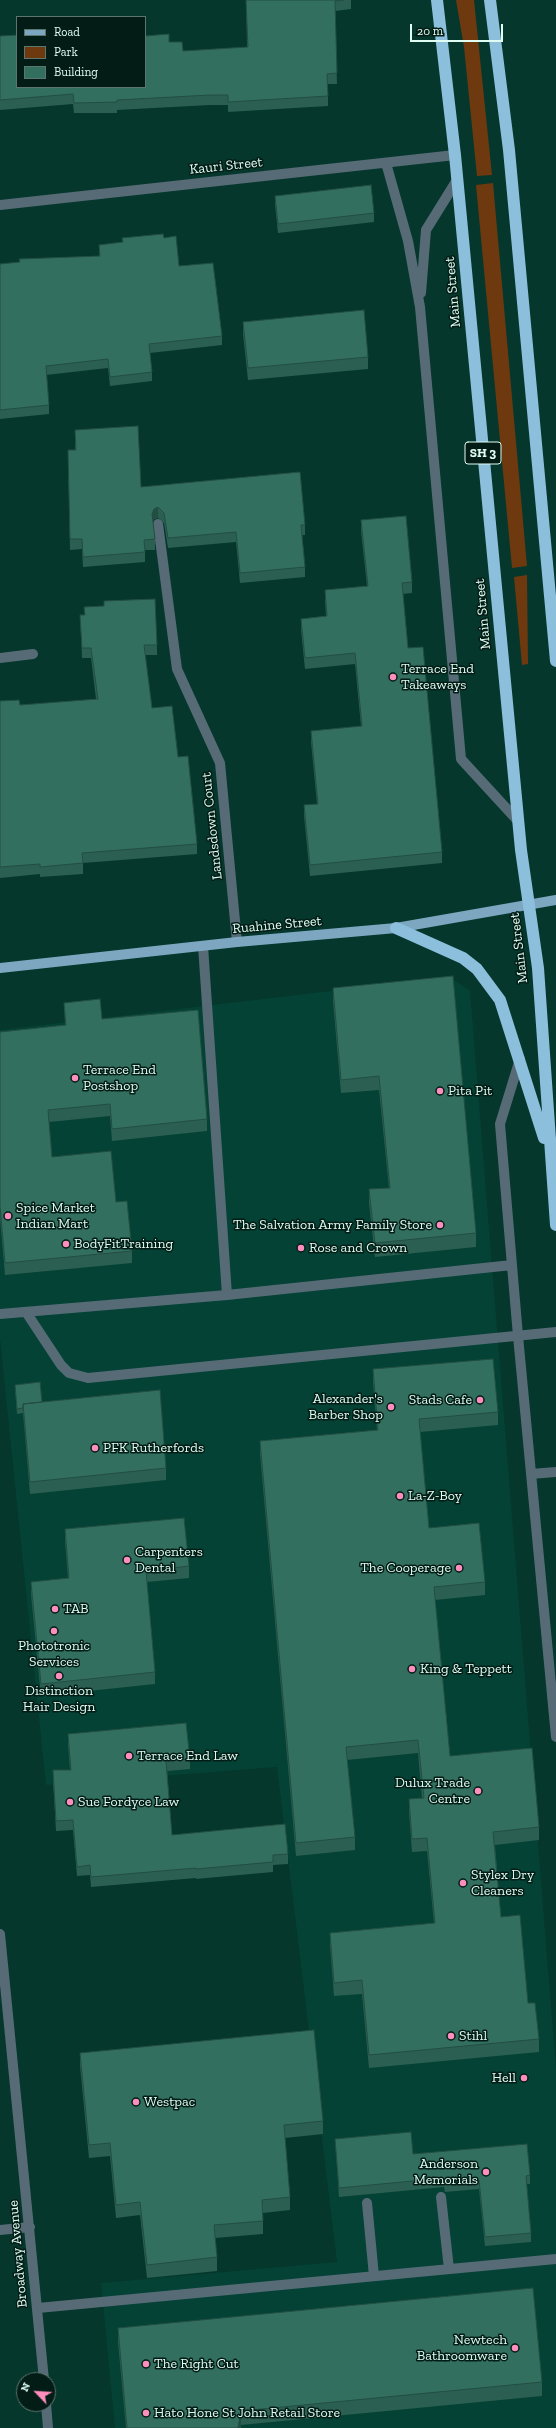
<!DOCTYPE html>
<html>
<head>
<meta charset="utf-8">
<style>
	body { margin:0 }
	#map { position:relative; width:556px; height:2428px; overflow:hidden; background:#05372c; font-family:"Zilla Slab",serif }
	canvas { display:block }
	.legend { position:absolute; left:16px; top:16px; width:130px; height:72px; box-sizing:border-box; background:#031c15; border:1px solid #5b766e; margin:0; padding:5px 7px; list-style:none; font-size:12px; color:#dffdf3 }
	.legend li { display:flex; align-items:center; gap:8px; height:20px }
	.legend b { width:20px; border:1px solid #5b766e }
	.north { position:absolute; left:16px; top:2372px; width:40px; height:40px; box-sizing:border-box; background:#031c15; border:1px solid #5b766e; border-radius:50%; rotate:295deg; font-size:11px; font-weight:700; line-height:16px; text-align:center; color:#dffdf3 }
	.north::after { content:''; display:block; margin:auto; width:14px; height:18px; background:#fd8ebe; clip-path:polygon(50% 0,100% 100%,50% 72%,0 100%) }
	.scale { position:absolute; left:410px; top:24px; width:93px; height:18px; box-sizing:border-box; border:2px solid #dffdf3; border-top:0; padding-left:5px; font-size:12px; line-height:14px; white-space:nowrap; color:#dffdf3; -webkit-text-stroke:3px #031c15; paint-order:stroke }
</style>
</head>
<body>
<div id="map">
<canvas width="556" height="2428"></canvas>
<ul class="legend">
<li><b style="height:5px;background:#7da7c0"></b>Road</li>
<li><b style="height:11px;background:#6f390f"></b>Park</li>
<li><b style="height:11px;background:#326f5f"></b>Building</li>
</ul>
<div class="north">N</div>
<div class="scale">20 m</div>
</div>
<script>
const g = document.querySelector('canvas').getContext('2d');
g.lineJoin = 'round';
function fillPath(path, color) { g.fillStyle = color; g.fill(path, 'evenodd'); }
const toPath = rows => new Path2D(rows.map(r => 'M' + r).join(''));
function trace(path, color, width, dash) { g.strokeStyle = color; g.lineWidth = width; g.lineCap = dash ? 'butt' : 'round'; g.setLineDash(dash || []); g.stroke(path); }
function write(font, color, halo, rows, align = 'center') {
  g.font = font + ' "Zilla Slab",serif'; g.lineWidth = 3; g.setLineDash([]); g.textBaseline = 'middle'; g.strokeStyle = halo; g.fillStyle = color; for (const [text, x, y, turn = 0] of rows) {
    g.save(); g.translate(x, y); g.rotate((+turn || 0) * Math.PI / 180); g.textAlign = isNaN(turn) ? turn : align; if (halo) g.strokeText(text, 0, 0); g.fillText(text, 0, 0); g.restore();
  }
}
fillPath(toPath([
	[450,977,470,991,556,2069,556,2428,115,2428,101,2283,337,2262,277,1767,46,1785,0,1339,0,1030]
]), '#044235');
fillPath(toPath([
	[456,0,474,0,492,175,477,176,464,47],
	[493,183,527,566,512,568,476,185],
	[527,575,528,664,522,665,514,577]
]), '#6f390f');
trace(toPath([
	[386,163,408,241,420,307,461,759,518,821],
	[0,205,455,155],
	[421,293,426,230,457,180],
	[158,524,177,669,220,763,237,942],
	[0,658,33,654],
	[203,946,227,1295],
	[520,1059,500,1124,518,1336,556,1737],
	[26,1312,61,1365,69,1373,88,1378,556,1332],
	[0,1314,227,1295,512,1265],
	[531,1474,556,1472],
	[0,1934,44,2380],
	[441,2197,449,2269],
	[367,2203,374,2276],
	[0,2230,30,2227],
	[38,2308,556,2259],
	[46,2404,48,2428]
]), '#576b77', 10);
trace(toPath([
	[0,968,237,942,396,928,556,900]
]), '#7da7c0', 10);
trace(toPath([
	[437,0,455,155,521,850,538,968,556,1225],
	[490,0,509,150,556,661],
	[396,928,463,958,477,969,500,1000,544,1138]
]), '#8bbfdc', 12);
fillPath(toPath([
	[246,0,351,0,351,9,335,11,337,84,328,84,328,106,228,112,228,105,210,105,117,110,117,113,74,113,73,104,0,110,0,36,169,42,183,51,247,47],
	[275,196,374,213,374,222,278,233,275,205],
	[164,238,179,266,222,336,222,345,150,353,152,372,152,381,110,386,108,368,46,375,49,405,49,414,0,419,0,264,99,256,99,245],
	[243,322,368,357,368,369,248,380,243,334],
	[75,430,141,487,305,525,305,535,302,535,305,567,305,577,240,583,236,542,168,548,164,523,158,518,154,519,153,522,155,539,155,550,145,550,145,562,83,567,82,549,70,550,68,450,75,450],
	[361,520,412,582,412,593,403,594,408,648,442,852,442,863,310,876,304,816,304,805,317,804,311,742,311,731,361,726,355,664,305,669,301,630,301,619,326,616,325,601,325,590,367,586,361,531],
	[80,615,157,645,157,655,145,655,152,708,178,757,197,844,197,854,83,863,83,874,40,877,40,874,0,878,0,701,20,705,96,699,91,658,82,658],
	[333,988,476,1233,476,1247,375,1257,369,1203,369,1189,389,1188,379,1090,341,1093,333,1001],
	[64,1003,102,1019,207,1119,207,1131,112,1141,110,1116,49,1122,52,1157,116,1202,132,1251,132,1263,5,1275,0,1218,0,1032,65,1025],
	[373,1369,498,1412,498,1425,420,1432,429,1528,485,1582,485,1595,435,1600,450,1756,539,1827,539,1840,495,1845,501,1917,528,2003,539,2039,539,2052,369,2068,362,1994,334,1996,330,1946,330,1933,434,1923,427,1851,412,1852,409,1812,409,1799,422,1798,418,1753,347,1760,355,1837,355,1850,296,1856,260,1454,260,1441,377,1430,373,1382],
	[15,1385,42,1402,166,1468,166,1480,30,1494,23,1413,17,1414],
	[65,1529,189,1566,189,1578,147,1582,155,1672,155,1684,41,1696,31,1594,31,1582,68,1578,65,1541],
	[68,1734,190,1759,190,1769,167,1771,172,1835,288,1854,288,1864,273,1865,273,1872,196,1879,196,1878,91,1887,90,1875,77,1876,73,1830,56,1831,53,1780,53,1770,70,1770,68,1744],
	[80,2053,323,2121,323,2134,285,2138,290,2197,290,2210,263,2213,263,2234,215,2238,217,2257,217,2271,147,2278,140,2215,116,2218,110,2156,89,2158,80,2066],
	[335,2139,413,2154,530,2175,530,2184,526,2184,531,2233,531,2242,485,2246,479,2189,445,2192,444,2187,339,2197],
	[118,2328,542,2382,542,2396,241,2425,241,2428,126,2428,118,2342]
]), '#2b5f52');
fillPath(toPath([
	[158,507,158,518,154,519,152,524,152,514,154,509],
	[241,2411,241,2428,238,2428]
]), '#234e42');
const building = toPath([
	[246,0,344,0,335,1,337,73,327,74,328,96,228,102,228,95,210,95,117,100,117,102,74,103,73,94,0,100,0,36,17,35,17,87,145,87,145,36,169,34,169,42,182,42,183,51,248,47,246,0],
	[371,185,374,213,278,224,275,196,371,185],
	[163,234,164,238,176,236,179,266,213,263,222,336,149,344,152,372,110,377,108,359,46,366,49,405,0,410,0,264,20,262,19,259,100,256,99,245,123,242,122,238,163,234],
	[364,310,368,357,248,368,243,322,364,310],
	[138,426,141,487,300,472,305,525,301,525,305,567,240,573,236,532,168,538,164,513,158,507,154,509,152,514,155,539,144,540,145,552,83,557,82,539,70,539,68,450,76,450,75,430,138,426],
	[406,516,412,582,402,583,408,648,423,647,442,852,310,865,304,805,318,804,311,731,362,726,355,653,305,658,301,619,327,616,325,590,368,586,361,520,406,516],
	[155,599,157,645,144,645,152,708,172,706,178,757,188,756,197,844,82,853,83,863,40,867,40,864,0,867,0,701,19,700,20,705,98,699,91,648,82,648,80,615,85,615,84,607,104,606,104,601,155,599],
	[453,976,476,1233,375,1243,369,1189,390,1188,379,1076,341,1080,333,988,453,976],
	[100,999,102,1019,198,1010,207,1119,112,1129,110,1104,48,1110,52,1157,111,1151,116,1202,127,1201,132,1251,5,1263,0,1206,0,1032,66,1025,64,1003,100,999],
	[493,1359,498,1412,419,1419,429,1528,479,1523,485,1582,434,1587,450,1756,532,1748,539,1827,493,1832,501,1917,520,1915,528,2003,535,2003,539,2039,369,2055,362,1980,334,1983,330,1933,435,1923,427,1838,412,1839,409,1799,424,1798,418,1740,346,1747,355,1837,296,1843,260,1441,378,1430,373,1369,493,1359],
	[40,1382,42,1402,23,1404,23,1408,17,1409,15,1385,40,1382],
	[160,1390,166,1468,30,1482,23,1404,160,1390],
	[184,1518,189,1566,146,1571,155,1672,41,1684,31,1582,69,1578,65,1529,184,1518],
	[186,1723,190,1759,166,1761,172,1835,285,1824,288,1854,273,1855,273,1862,196,1869,196,1868,91,1877,90,1865,77,1867,73,1820,56,1821,53,1770,71,1770,68,1734,186,1723],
	[314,2030,323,2121,284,2125,290,2197,262,2200,263,2221,214,2225,217,2257,147,2265,140,2202,116,2205,110,2143,89,2145,80,2053,314,2030],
	[411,2132,413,2154,527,2144,530,2175,526,2176,531,2233,485,2237,479,2180,445,2183,444,2178,339,2188,335,2139,411,2132],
	[533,2288,542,2382,241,2411,238,2428,127,2428,118,2328,533,2288]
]);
fillPath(building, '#326f5f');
trace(building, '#234e42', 1);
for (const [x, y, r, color] of [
	[393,677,4,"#fd8ebe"],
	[75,1078,4,"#fd8ebe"],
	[440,1091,4,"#fd8ebe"],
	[8,1216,4,"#fd8ebe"],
	[440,1225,4,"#fd8ebe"],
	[66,1244,4,"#fd8ebe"],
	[301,1248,4,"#fd8ebe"],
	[480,1400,4,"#fd8ebe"],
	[391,1407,4,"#fd8ebe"],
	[95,1448,4,"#fd8ebe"],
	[400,1496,4,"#fd8ebe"],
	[127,1560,4,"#fd8ebe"],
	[459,1568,4,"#fd8ebe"],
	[55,1609,4,"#fd8ebe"],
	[54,1631,4,"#fd8ebe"],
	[412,1669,4,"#fd8ebe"],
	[59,1676,4,"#fd8ebe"],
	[129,1756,4,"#fd8ebe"],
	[478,1791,4,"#fd8ebe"],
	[70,1802,4,"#fd8ebe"],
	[463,1883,4,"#fd8ebe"],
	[451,2036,4,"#fd8ebe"],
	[524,2078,4,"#fd8ebe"],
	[136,2102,4,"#fd8ebe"],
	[486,2172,4,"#fd8ebe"],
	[515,2348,4,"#fd8ebe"],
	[146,2364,4,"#fd8ebe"],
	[146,2413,4,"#fd8ebe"]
]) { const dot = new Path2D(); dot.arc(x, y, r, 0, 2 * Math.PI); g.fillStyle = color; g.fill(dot); trace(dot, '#031c15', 1.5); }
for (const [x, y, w] of [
	[483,453,36]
]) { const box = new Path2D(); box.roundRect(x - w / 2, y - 11, w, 22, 3); g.fillStyle = '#031c15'; g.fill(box); trace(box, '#dffdf3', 1); }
write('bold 13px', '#dffdf3', null, [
	["SH 3",483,453]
]);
write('14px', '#dffdf3', '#031c15', [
	["Kauri Street",226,166,-6],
	["Main Street",453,292,-95],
	["Main Street",483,614,-95],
	["Landsdown Court",212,826,-96],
	["Ruahine Street",277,925,-5],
	["Main Street",519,948,-97],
	["Broadway Avenue",18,2254,-95]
]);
write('14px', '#dffdf3', '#031c15', [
	["Terrace End",401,669],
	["Takeaways",401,685],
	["Terrace End",83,1070],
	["Postshop",83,1086],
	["Pita Pit",448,1091],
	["Spice Market",16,1208],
	["Indian Mart",16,1224],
	["The Salvation Army Family Store",432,1225,"right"],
	["BodyFitTraining",74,1244],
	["Rose and Crown",309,1248],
	["Alexander's",383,1399,"right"],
	["Barber Shop",383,1415,"right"],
	["Stads Cafe",472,1400,"right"],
	["PFK Rutherfords",103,1448],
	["La-Z-Boy",408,1496],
	["Carpenters",135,1552],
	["Dental",135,1568],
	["The Cooperage",451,1568,"right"],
	["TAB",63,1609],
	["Phototronic",54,1646,"center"],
	["Services",54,1662,"center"],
	["King & Teppett",420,1669],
	["Distinction",59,1691,"center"],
	["Hair Design",59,1707,"center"],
	["Terrace End Law",137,1756],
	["Dulux Trade",470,1783,"right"],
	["Centre",470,1799,"right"],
	["Sue Fordyce Law",78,1802],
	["Stylex Dry",471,1875],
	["Cleaners",471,1891],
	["Stihl",459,2036],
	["Hell",516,2078,"right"],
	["Westpac",144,2102],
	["Anderson",478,2164,"right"],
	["Memorials",478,2180,"right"],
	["Newtech",507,2340,"right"],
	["Bathroomware",507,2356,"right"],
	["The Right Cut",154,2364],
	["Hato Hone St John Retail Store",154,2413]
], 'left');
</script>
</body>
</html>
